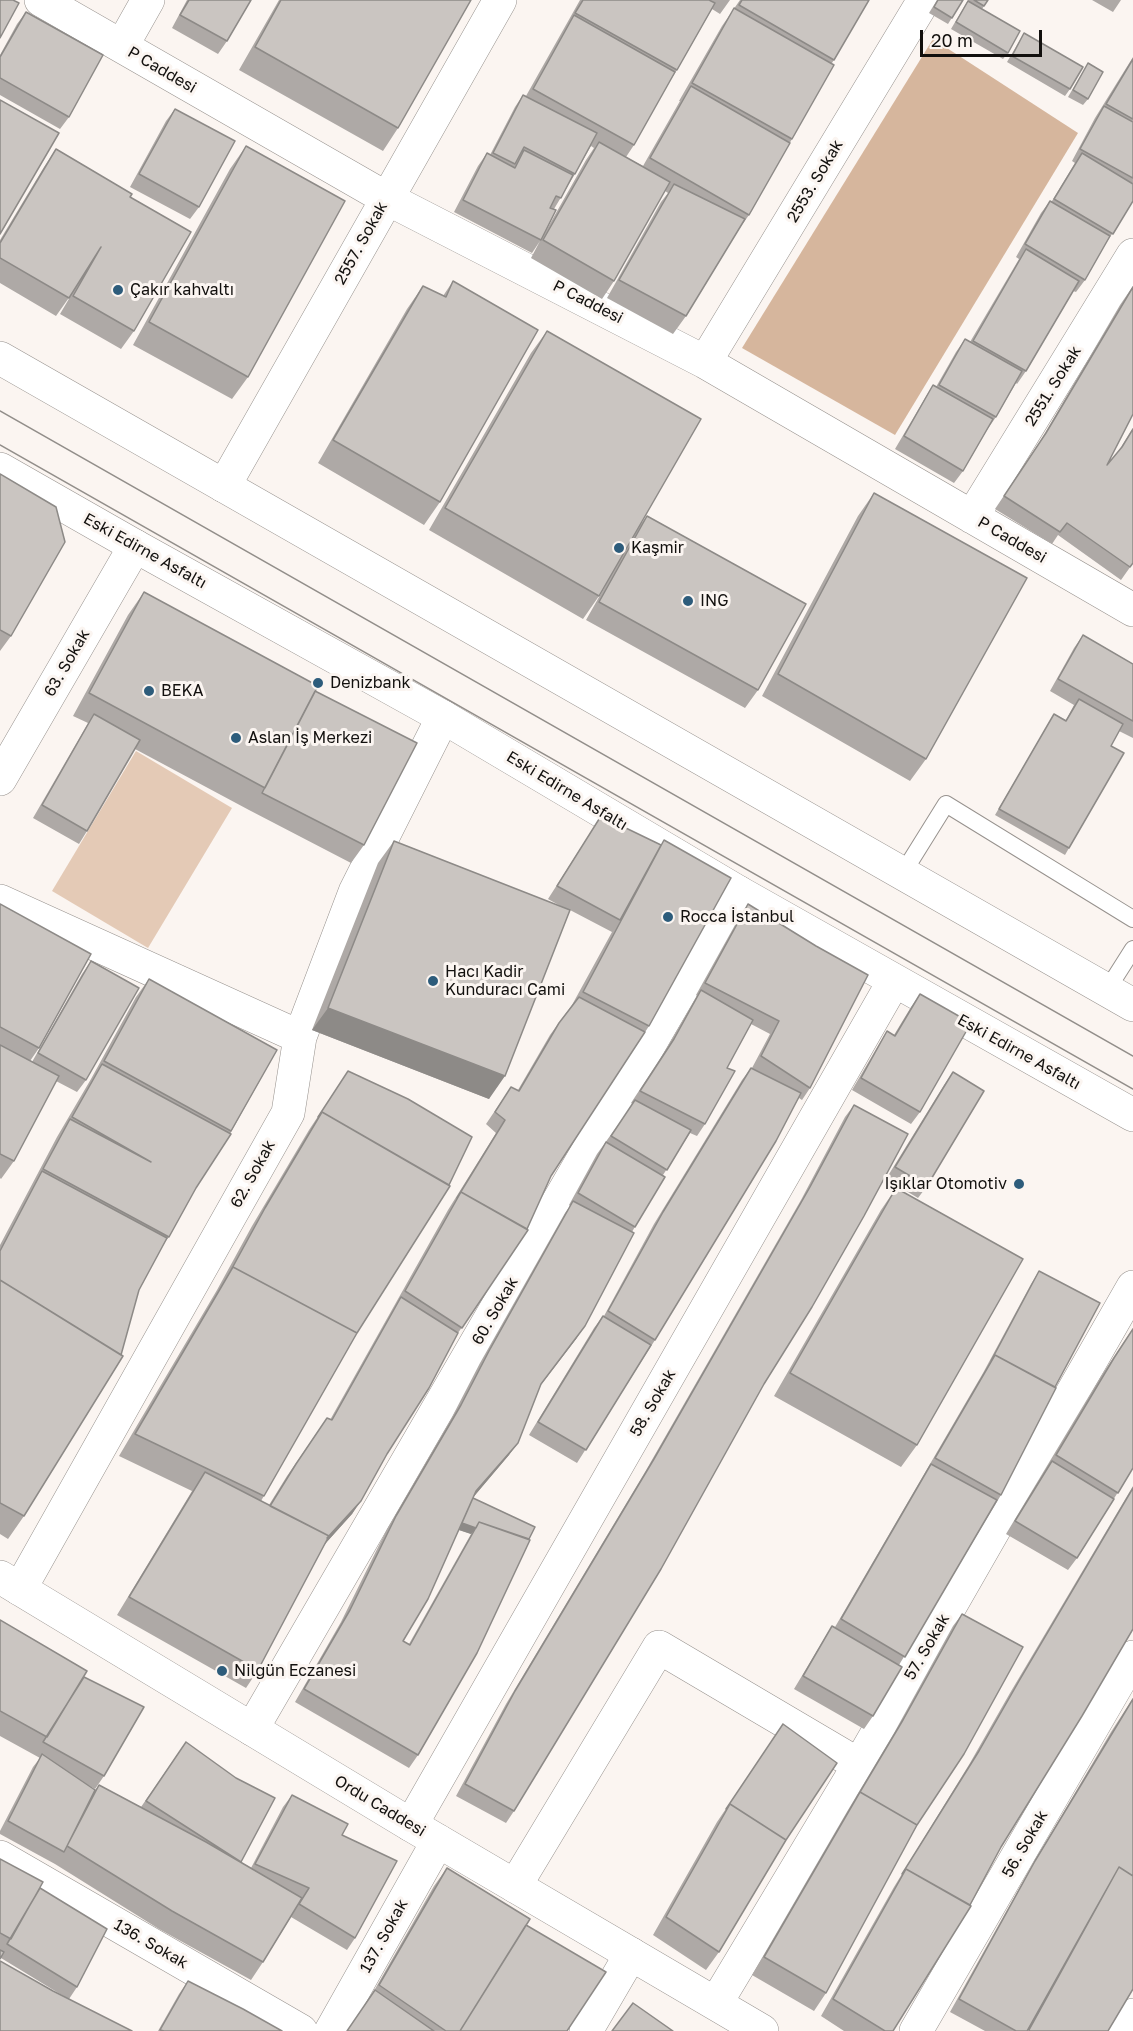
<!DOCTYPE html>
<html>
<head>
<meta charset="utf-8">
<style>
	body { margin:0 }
	#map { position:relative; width:1133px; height:2031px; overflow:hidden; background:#fbf5f1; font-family:"Golos Text",sans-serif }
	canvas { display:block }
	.scale { position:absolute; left:920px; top:30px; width:122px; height:27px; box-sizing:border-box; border:3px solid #12100e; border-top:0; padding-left:8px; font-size:18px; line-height:21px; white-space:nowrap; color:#12100e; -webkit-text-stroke:4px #fbf5f1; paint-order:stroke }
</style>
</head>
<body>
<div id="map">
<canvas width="1133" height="2031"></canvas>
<div class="scale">20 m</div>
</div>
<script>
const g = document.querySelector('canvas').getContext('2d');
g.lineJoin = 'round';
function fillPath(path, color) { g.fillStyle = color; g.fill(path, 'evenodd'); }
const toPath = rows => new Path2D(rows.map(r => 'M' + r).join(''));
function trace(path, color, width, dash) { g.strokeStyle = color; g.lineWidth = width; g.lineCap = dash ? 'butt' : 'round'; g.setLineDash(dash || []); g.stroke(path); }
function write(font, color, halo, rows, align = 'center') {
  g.font = font + ' "Golos Text",sans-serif'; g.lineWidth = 6; g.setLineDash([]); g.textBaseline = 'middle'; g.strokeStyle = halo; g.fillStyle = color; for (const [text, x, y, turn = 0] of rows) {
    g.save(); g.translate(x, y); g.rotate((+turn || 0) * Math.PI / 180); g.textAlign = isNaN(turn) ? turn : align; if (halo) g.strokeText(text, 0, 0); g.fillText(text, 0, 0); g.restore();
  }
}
fillPath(toPath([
	[136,751,232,808,148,948,52,891]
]), '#e4cab6');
fillPath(toPath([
	[933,39,1078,133,895,435,742,348]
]), '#d6b69d');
const service = toPath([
	[903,873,946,804,1133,919],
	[1107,990,1133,949]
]);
const minor = toPath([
	[41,0,386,198,705,362,1133,610],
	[122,46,148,0],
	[705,362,924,0],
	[224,486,500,0],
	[972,517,1133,255],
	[0,779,135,546],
	[0,901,300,1037,288,1113,20,1589],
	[300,1037,355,892,443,717],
	[252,1729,738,892],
	[411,1825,894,981],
	[0,1857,301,2031],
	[515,1886,659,1647,859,1765],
	[716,2003,859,1765,1133,1287],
	[331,2031,438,1841],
	[586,2031,631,1954],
	[916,2031,1133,1657],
	[1123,2031,1133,2015]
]);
const secondary = toPath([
	[0,1577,411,1825,762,2031]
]);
const primary = toPath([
	[0,358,1133,1005],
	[0,469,135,546,443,717,738,892,1133,1115]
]);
trace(service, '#97928e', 18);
trace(minor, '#97928e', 34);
trace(secondary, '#97928e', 34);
trace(primary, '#97928e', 34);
trace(service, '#fff', 16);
trace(minor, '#fff', 33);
trace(secondary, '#fff', 33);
trace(primary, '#fff', 33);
trace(toPath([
	[0,411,1133,1056],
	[0,445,1133,1089]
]), '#928e8a', 1.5);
fillPath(toPath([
	[187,0,251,0,227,41,218,54,172,28],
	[279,0,471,0,398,128,383,151,239,70],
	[580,0,730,0,720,14,712,9,677,70,668,84,634,145,626,157,643,166,680,101,679,101,722,26,740,0,869,0,832,63,792,139,749,215,739,229,686,316,673,334,607,298,661,202,668,193,665,191,614,281,602,299,531,258,540,241,532,253,454,212,478,166,487,153,490,155,515,107,523,95,526,96],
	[591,146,594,148,586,160,543,236,554,209,575,174],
	[937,0,963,0,948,24,929,13],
	[968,0,988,0,982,9,1008,53,1003,59,951,29],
	[1092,0,1121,0,1113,12],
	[26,12,69,117,60,129,0,95,0,55,17,24],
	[1024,33,1070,89,1065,96,1007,62],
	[1133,57,1133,201,1105,245,1085,280,1076,292,1073,291,1026,371,1017,384,1016,383,996,417,987,430,963,471,954,483,895,449,925,398,933,385,936,387,956,352,965,339,970,342,1019,259,1016,257,1041,213,1050,201,1052,201,1075,163,1072,161,1095,118],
	[1088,63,1088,99,1083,105,1068,97],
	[175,109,199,207,190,219,130,187,166,121],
	[246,146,248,377,232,399,133,345,230,169],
	[56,149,130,197,134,331,121,349,60,314,73,292,56,316,0,283,0,240,44,167],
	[453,281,440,502,424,525,318,463,407,309,423,286,443,296],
	[1133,286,1133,414,1107,465,1118,452,1133,428,1133,563,1121,580,1058,535,1052,544,995,509,1038,445,1120,305],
	[547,331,640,525,647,516,758,690,745,708,586,620,607,583,599,596,583,619,429,530,531,353],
	[0,474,11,636,0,651],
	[874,493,926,759,910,781,762,696,858,516],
	[144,592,315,691,364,845,351,863,249,810,135,749,87,831,79,844,33,818,88,723,73,716,128,615],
	[1083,635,1133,664,1133,738,1119,731,1111,746,1069,848,1065,855,995,815,1054,714,1066,720,1074,705,1050,691,1074,648],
	[601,816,661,845,664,840,649,1026,551,1176,527,1229,528,1230,458,1333,352,1514,324,1545,258,1670,246,1688,117,1615,192,1491,119,1456,217,1290,252,1226,309,1130,348,1071,357,1333,261,1501,269,1505,287,1476,327,1418,330,1420,448,1210,496,1133,486,1124,511,1087,518,1090,550,1035,572,1005,612,932,570,910,489,1099,312,1030,378,863,394,841,564,908,548,899],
	[0,904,39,1048,30,1061,32,1062,82,974,91,961,86,1080,77,1092,56,1081,14,1161,1,1179,0,1178],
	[748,904,810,1088,802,1100,799,1098,655,1340,577,1463,529,1435,594,1328,603,1316,604,1316,654,1224,742,1080,751,1068,752,1068,770,1034,751,1024,727,1068,705,1124,697,1136,690,1133,663,1175,632,1232,576,1339,540,1386,509,1455,474,1496,473,1498,535,1527,418,1755,409,1768,295,1702,341,1622,387,1529,452,1417,480,1363,565,1213,570,1206,569,1205,597,1154,633,1104,631,1103,665,1051,697,996,696,995,740,916],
	[459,1530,471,1534,409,1644,403,1641],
	[149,979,277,1050,230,1134,196,1188,169,1237,164,1243,139,1290,24,1516,8,1539,0,1534,0,1245,57,1137,91,1079,136,997],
	[920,994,920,1112,911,1124,852,1090,879,1044,887,1031,894,1035,911,1007],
	[953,1072,927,1186,918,1198,886,1179,944,1085],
	[854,1105,514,1811,506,1823,456,1796,506,1704,645,1472,801,1200,845,1117],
	[896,1188,917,1445,901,1467,774,1396,881,1210],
	[1039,1271,1055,1387,1001,1495,899,1665,873,1716,864,1729,794,1689,824,1639,832,1626,835,1627,983,1373,1031,1284],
	[1133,1328,1133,1468,1077,1558,1068,1570,1006,1534,1101,1376],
	[1133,1486,1133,1629,1001,1847,893,2031,844,2031,821,2016,894,1887,970,1763,1010,1693],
	[962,1614,826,1993,814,2011,752,1975,848,1810,894,1733,953,1626],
	[0,1620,84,1677,104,1776,95,1789,86,1784,95,1790,99,1785,141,1807,186,1742,241,1862,251,1868,283,1807,292,1795,342,1835,355,1938,347,1950,291,1917,263,1962,251,1980,159,1929,55,1864,0,1834,0,1831,33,1767,40,1758,0,1736],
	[1133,1698,1133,1989,1108,2031,985,2031,950,2012,1027,1874,1111,1732],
	[783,1724,786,1840,719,1952,706,1970,653,1935,717,1822],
	[0,1859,40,1888,77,1987,69,1999,60,1994,1,1958,0,1959],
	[447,1868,526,1925,567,2031,347,2031,367,2003,434,1886],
	[188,1981,282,2031,158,2031,179,1994]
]), '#aea9a6');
fillPath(toPath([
	[328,1008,505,1076,489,1099,312,1030],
	[585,1326,576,1339,532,1396,541,1384],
	[518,1443,509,1455,471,1500,476,1491],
	[361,1501,352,1514,316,1554,325,1541],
	[460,1522,476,1528,471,1534,456,1529]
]), '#8d8a87');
const building = toPath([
	[0,0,13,0,19,3,0,38,0,0],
	[189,0,251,0,227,41,180,15,189,0],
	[281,0,471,0,398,128,255,47,281,0],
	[583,0,709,0,715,3,677,70,575,13,583,0],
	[742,0,869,0,834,60,739,5,742,0],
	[938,0,963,0,952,18,934,7,938,0],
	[974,0,988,0,984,6,974,0],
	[968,1,1020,31,1008,53,956,22,968,1],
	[734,8,834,65,792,139,692,83,734,8],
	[26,12,103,55,69,117,0,78,0,57,26,12],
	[574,15,675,72,634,145,533,89,574,15],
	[1024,33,1083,67,1070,89,1012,56,1024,33],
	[1133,59,1133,119,1106,104,1133,59],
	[1088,63,1103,72,1088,99,1073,90,1088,63],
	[691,86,790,143,749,215,650,158,691,86],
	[523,95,597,133,575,174,524,147,515,164,493,153,523,95],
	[0,100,59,133,0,234,0,100],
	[1104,106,1133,122,1133,178,1080,149,1104,106],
	[175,109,235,141,199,207,139,174,175,109],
	[599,142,670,182,614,281,543,240,599,142],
	[246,146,345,201,248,377,149,322,246,146],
	[56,149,132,194,130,197,191,232,134,331,73,296,101,247,69,298,0,258,0,243,56,149],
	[524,150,573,175,561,198,556,196,550,208,556,210,541,240,463,200,487,153,515,168,524,150],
	[1082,153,1133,184,1133,201,1113,234,1054,199,1082,153],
	[674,184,745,219,686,316,619,280,674,184],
	[1050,201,1110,236,1085,280,1025,244,1050,201],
	[1026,249,1079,281,1026,371,973,341,1026,249],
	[453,281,538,330,440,502,333,440,423,286,446,297,453,281],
	[1133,287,1133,414,1107,465,1122,447,1133,429,1133,563,1130,567,1067,523,1060,532,1004,496,1046,433,1133,287],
	[547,331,701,419,599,596,445,508,547,331],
	[965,339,1022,371,996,417,939,385,965,339],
	[933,385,993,419,963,471,904,436,933,385],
	[0,474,56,507,65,542,11,636,0,630,0,474],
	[874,493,1027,578,926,759,778,674,874,493],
	[647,516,806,604,758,690,599,602,647,516],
	[144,592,318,686,265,788,89,693,144,592],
	[1083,635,1133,664,1133,721,1058,679,1083,635],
	[315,691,417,743,364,845,262,793,315,691],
	[1079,699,1123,724,1111,746,1124,753,1069,848,999,809,1054,714,1066,721,1079,699],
	[94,714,140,740,87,831,42,805,94,714],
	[601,816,661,845,620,920,557,886,601,816],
	[664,840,731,878,649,1026,583,992,664,840],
	[394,841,570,910,505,1076,328,1008,394,841],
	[0,904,91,954,39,1048,0,1027,0,904],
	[748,904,816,946,868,975,810,1088,761,1056,779,1021,705,983,748,904],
	[91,961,139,988,86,1080,38,1053,91,961],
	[149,979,277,1050,231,1131,104,1061,149,979],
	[701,990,753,1020,727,1068,735,1071,705,1124,640,1091,674,1039,701,990],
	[920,994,971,1023,920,1112,861,1078,887,1031,895,1036,920,994],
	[579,997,645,1032,551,1176,527,1229,461,1192,457,1198,505,1120,495,1112,511,1087,519,1091,559,1023,579,997],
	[0,1045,59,1076,14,1161,0,1154,0,1045],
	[102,1064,231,1134,196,1188,169,1237,43,1169,70,1119,151,1162,72,1117,102,1064],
	[751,1068,801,1093,776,1141,655,1340,608,1311,663,1212,751,1068],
	[348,1071,408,1099,472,1137,449,1185,322,1112,318,1117,348,1071],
	[953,1072,984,1091,927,1186,895,1167,953,1072],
	[635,1100,691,1130,667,1170,611,1136,635,1100],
	[854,1105,908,1134,864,1216,812,1307,764,1384,661,1569,514,1811,465,1784,515,1691,654,1459,810,1187,854,1105],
	[322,1112,450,1186,357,1333,233,1267,230,1272,265,1208,322,1112],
	[606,1142,665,1177,635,1227,578,1193,606,1142],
	[42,1171,167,1238,139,1290,121,1355,0,1280,0,1251,42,1171],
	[896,1188,1023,1259,917,1445,790,1373,896,1188],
	[461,1192,528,1230,462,1328,405,1291,461,1192],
	[573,1201,634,1233,585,1326,541,1384,518,1443,476,1491,428,1599,403,1641,410,1645,479,1522,530,1540,477,1653,418,1755,304,1689,350,1610,396,1516,461,1405,489,1351,573,1201],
	[233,1267,357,1333,264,1496,135,1434,233,1267],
	[1039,1271,1100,1303,1055,1387,995,1355,991,1361,1039,1271],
	[0,1280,123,1356,24,1516,0,1503,0,1280],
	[401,1297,458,1333,429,1388,387,1454,361,1501,327,1538,329,1536,270,1506,296,1464,327,1418,332,1420,401,1297],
	[603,1316,651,1345,586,1450,538,1422,603,1316],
	[1133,1329,1133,1468,1118,1493,1056,1455,1114,1358,1133,1329],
	[995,1355,1056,1388,1001,1495,935,1458,995,1355],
	[1052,1461,1114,1499,1077,1558,1015,1521,1052,1461],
	[931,1464,997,1500,905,1657,841,1619,931,1464],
	[205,1472,329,1536,258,1670,129,1597,205,1472],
	[1133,1488,1133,1629,1082,1716,1001,1847,970,1905,906,1869,902,1874,979,1751,1019,1681,1133,1488],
	[473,1498,535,1527,529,1539,479,1522,476,1528,462,1523,473,1498],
	[962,1614,1023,1647,964,1754,917,1825,860,1792,857,1797,903,1720,962,1614],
	[0,1620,87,1671,47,1737,0,1711,0,1620],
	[832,1626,902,1667,873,1716,803,1676,832,1626],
	[84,1677,144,1707,104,1776,43,1742,84,1677],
	[1133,1699,1133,1876,1119,1867,1027,2031,1016,2031,959,1999,1035,1861,1133,1699],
	[783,1724,837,1763,786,1840,730,1804,726,1809,783,1724],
	[186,1742,236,1778,275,1798,241,1862,146,1801,186,1742],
	[42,1754,95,1790,64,1852,8,1821,42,1754],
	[99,1785,206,1842,302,1898,263,1962,172,1911,67,1846,99,1785],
	[860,1792,917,1825,826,1993,764,1957,860,1792],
	[292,1795,348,1824,342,1835,397,1861,355,1938,299,1904,309,1888,255,1864,292,1795],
	[730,1804,786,1840,719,1952,666,1917,730,1804],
	[0,1859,43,1882,11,1939,0,1933,0,1859],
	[1119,1867,1133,1876,1133,1989,1108,2031,1030,2031,1029,2030,1119,1867],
	[447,1868,530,1919,460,2031,446,2031,379,1985,447,1868],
	[906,1869,971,1906,893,2031,885,2031,833,1999,906,1869],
	[40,1888,107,1929,77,1987,7,1944,40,1888],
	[526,1925,606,1972,567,2031,460,2031,526,1925],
	[0,1950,4,1952,0,1959,0,1950],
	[0,1961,53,1991,132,2031,0,2031,0,1961],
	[188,1981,243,2009,282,2031,164,2031,160,2030,188,1981],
	[375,1990,434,2031,347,2031,375,1990],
	[633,2003,673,2031,612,2031,633,2003]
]);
fillPath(building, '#cac5c1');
trace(building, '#8d8a87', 1.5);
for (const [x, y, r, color] of [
	[118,290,6,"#2d5c7b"],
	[619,548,6,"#2d5c7b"],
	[688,601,6,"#2d5c7b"],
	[318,683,6,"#2d5c7b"],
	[149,691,6,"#2d5c7b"],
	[236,738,6,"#2d5c7b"],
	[668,917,6,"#2d5c7b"],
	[433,981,6,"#2d5c7b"],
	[1019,1184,6,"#2d5c7b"],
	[222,1671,6,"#2d5c7b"]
]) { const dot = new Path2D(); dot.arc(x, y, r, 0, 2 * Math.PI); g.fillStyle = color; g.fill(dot); trace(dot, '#fbf5f1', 2); }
write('16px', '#12100e', '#fbf5f1', [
	["P Caddesi",162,70,30],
	["2553. Sokak",815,181,-59],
	["2557. Sokak",361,243,-61],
	["P Caddesi",588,302,27],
	["2551. Sokak",1053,386,-58],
	["P Caddesi",1012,540,30],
	["Eski Edirne Asfaltı",145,551,29],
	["63. Sokak",67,663,-60],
	["Eski Edirne Asfaltı",567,791,31],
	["Eski Edirne Asfaltı",1019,1052,29],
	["62. Sokak",253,1174,-61],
	["60. Sokak",495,1311,-60],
	["58. Sokak",653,1403,-60],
	["57. Sokak",927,1647,-60],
	["Ordu Caddesi",380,1806,31],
	["56. Sokak",1025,1844,-60],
	["137. Sokak",384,1936,-61],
	["136. Sokak",151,1944,30]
]);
write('16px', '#12100e', '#fbf5f1', [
	["Çakır kahvaltı",130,290],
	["Kaşmir",631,548],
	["ING",700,601],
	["Denizbank",330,683],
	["BEKA",161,691],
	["Aslan İş Merkezi",248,738],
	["Rocca İstanbul",680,917],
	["Hacı Kadir",445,972],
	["Kunduracı Cami",445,990],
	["Işıklar Otomotiv",1007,1184,"right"],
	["Nilgün Eczanesi",234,1671]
], 'left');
</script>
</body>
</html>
